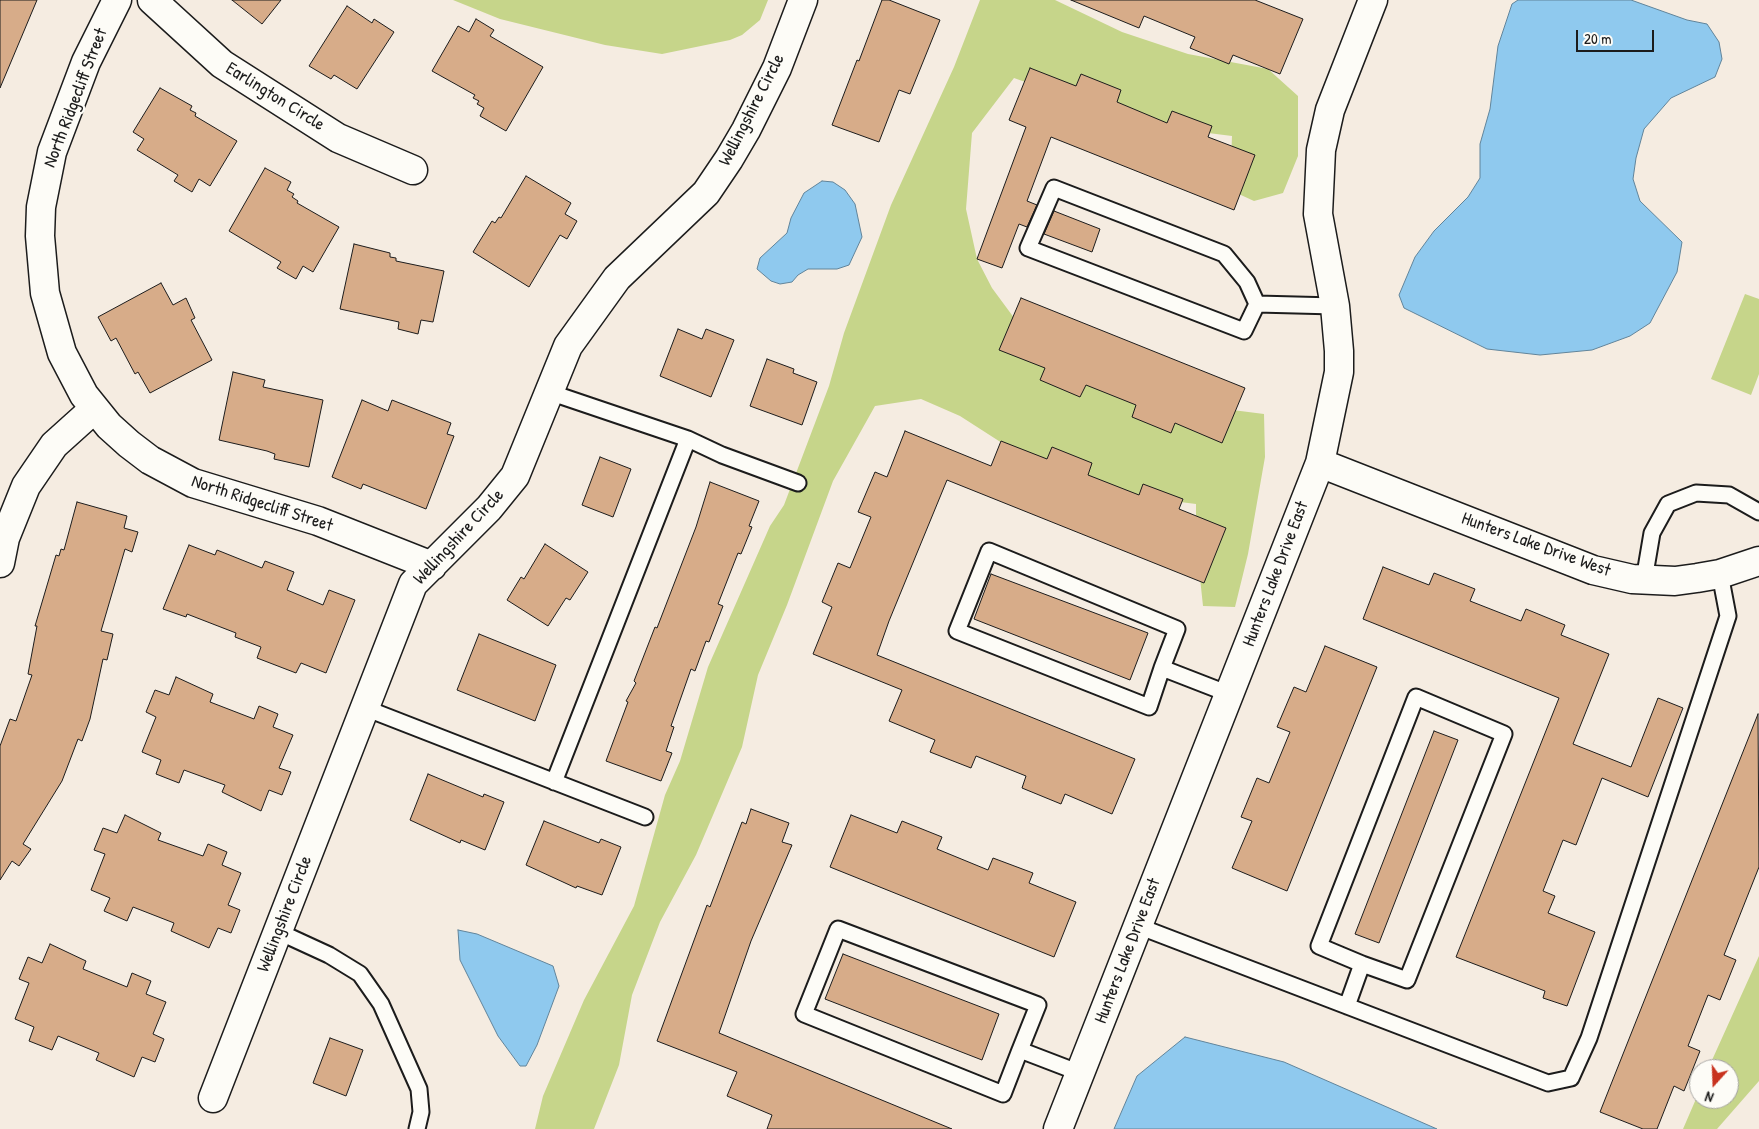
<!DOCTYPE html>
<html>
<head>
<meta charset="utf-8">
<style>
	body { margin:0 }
	#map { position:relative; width:1759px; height:1129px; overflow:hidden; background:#f5ece1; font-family:"Patrick Hand",sans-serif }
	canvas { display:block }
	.north { position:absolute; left:1689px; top:1059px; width:50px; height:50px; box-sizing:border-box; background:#fdfcf7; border:1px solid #a3a29f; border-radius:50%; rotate:200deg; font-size:14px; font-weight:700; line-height:20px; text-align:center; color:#1c1c1c }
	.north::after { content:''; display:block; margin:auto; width:18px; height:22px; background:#c8321e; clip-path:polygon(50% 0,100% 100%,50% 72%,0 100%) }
	.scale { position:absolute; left:1576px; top:30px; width:78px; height:22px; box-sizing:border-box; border:2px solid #1c1c1c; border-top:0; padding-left:6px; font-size:15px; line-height:18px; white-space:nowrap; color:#1c1c1c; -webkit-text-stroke:4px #fdfcf7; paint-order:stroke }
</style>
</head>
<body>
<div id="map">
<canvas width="1759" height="1129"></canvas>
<div class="north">N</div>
<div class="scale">20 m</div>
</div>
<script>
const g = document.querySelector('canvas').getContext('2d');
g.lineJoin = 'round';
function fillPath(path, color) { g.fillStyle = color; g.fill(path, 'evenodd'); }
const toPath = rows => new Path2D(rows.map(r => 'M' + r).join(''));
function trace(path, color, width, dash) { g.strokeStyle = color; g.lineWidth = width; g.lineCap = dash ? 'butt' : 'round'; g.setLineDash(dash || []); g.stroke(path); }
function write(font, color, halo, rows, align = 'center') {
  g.font = font + ' "Patrick Hand",sans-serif'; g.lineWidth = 4.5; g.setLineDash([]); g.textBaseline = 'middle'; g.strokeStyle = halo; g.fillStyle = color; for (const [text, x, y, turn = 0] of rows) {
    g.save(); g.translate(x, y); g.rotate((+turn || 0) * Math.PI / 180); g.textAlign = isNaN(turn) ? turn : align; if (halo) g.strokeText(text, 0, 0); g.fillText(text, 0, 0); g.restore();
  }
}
fillPath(toPath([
	[453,0,768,0,760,20,742,35,730,40,662,54,605,45,500,19],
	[980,0,1055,0,1122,32,1188,54,1268,69,1298,96,1298,156,1283,193,1254,201,1230,190,1232,136,1145,125,1014,78,972,133,966,209,977,259,992,288,1037,349,1201,406,1264,414,1265,457,1248,554,1235,607,1203,606,1196,540,1196,504,1101,492,1030,461,960,416,921,399,875,406,833,481,787,605,758,675,742,747,696,855,660,922,632,995,619,1065,594,1129,535,1129,543,1096,584,1000,634,906,665,795,680,761,708,667,770,526,784,505,829,386,844,333,891,205,954,67],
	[1745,294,1759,299,1759,374,1751,395,1711,379],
	[1759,956,1759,1081,1717,1129,1683,1129,1699,1092,1699,1099,1729,1099,1729,1069,1708,1069]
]), '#c6d58a');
const water = toPath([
	[1518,0,1631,0,1687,20,1707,24,1719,42,1722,59,1715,77,1671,98,1644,129,1636,158,1633,179,1640,201,1682,242,1677,272,1650,323,1630,336,1592,350,1540,355,1487,349,1404,308,1399,295,1415,257,1434,231,1468,197,1480,178,1480,144,1490,109,1498,46,1512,4,1518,0],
	[822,181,833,182,845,190,855,204,862,237,849,265,837,269,808,269,798,275,792,282,780,284,771,281,757,269,760,258,787,233,791,218,804,193,822,181],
	[458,930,477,934,553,966,559,986,537,1045,526,1066,520,1066,498,1036,460,960,458,930],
	[1185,1037,1284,1062,1437,1129,1114,1129,1137,1076,1185,1037]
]);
fillPath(water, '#8fc9ee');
trace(water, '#61849a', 1);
const building = toPath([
	[0,0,37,0,0,88,0,0],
	[232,0,281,0,262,24,232,0],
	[882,0,889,0,940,20,910,94,899,90,879,142,832,125,857,60,859,61,882,0],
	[1071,0,1255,0,1303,19,1280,74,1233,55,1229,64,1190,48,1195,37,1144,16,1139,28,1071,0],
	[347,6,372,23,374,19,394,32,357,89,334,75,331,79,309,66,347,6],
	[476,19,494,30,490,36,543,67,506,131,480,116,484,108,477,104,479,101,473,98,475,95,432,71,458,26,469,32,476,19],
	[1030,68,1076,86,1081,74,1121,90,1117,102,1167,123,1172,111,1212,126,1208,137,1255,155,1234,210,1051,137,1027,201,1037,205,1027,227,1019,224,1002,268,977,259,1026,127,1009,120,1030,68],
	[160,88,192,106,190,110,196,113,195,116,237,141,210,186,199,179,192,192,174,181,178,175,137,150,144,139,133,132,160,88],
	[265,168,291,182,287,190,294,194,292,197,298,201,297,203,339,227,313,272,303,266,296,279,277,268,281,262,229,231,265,168],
	[526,176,571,203,565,214,577,221,567,239,560,235,529,287,473,252,492,221,495,223,499,217,501,218,526,176],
	[1054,211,1100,229,1092,252,1044,234,1054,211],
	[354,244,390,253,390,257,396,258,396,261,444,271,433,322,421,320,418,334,398,329,399,322,340,309,354,244],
	[161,283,173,305,186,298,195,318,191,320,212,360,150,393,138,372,135,374,116,338,111,341,98,317,161,283],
	[1021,298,1245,388,1222,443,1175,423,1171,433,1132,417,1136,405,1086,385,1080,397,1040,380,1045,368,999,350,1021,298],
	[678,329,702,339,706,329,734,340,711,397,660,376,678,329],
	[767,359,794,369,793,373,817,382,802,425,750,406,767,359],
	[233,372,265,380,263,387,323,400,309,467,274,459,275,454,267,451,219,440,233,372],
	[362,400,388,411,392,400,451,423,447,434,454,436,426,509,363,484,361,489,332,477,362,400],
	[905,431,991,466,1001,441,1047,459,1052,447,1092,463,1088,475,1139,495,1143,484,1183,499,1179,509,1226,528,1204,583,947,480,889,621,877,655,1135,759,1112,814,1065,794,1061,804,1022,788,1026,776,976,756,971,768,930,752,935,740,889,721,902,690,813,654,832,607,822,602,838,563,850,568,871,517,858,512,875,472,887,477,905,431],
	[600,457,631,469,613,517,582,505,600,457],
	[710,482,759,501,749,526,752,527,741,554,738,553,718,604,723,606,709,642,706,641,695,671,691,669,671,726,674,727,666,751,672,753,661,781,606,761,628,702,626,701,636,683,634,681,655,627,657,628,696,527,710,482],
	[77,502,127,516,124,528,138,532,132,552,125,549,101,631,113,634,107,660,103,659,90,719,82,741,78,739,62,781,23,844,31,849,19,866,12,861,0,880,0,746,10,719,16,721,32,675,28,674,37,626,35,626,56,555,59,556,61,549,64,550,77,502],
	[545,544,588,572,570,600,566,598,548,626,507,600,521,577,524,579,545,544],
	[189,545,215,555,217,550,262,568,265,561,294,572,287,590,323,605,329,590,355,600,326,673,301,663,296,673,257,658,261,647,235,637,236,633,187,614,186,617,163,609,189,545],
	[1383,567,1429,585,1434,573,1475,589,1470,601,1521,621,1526,609,1565,625,1561,635,1609,654,1573,744,1631,767,1658,698,1683,708,1648,797,1602,778,1576,845,1563,840,1543,891,1555,896,1548,913,1595,932,1567,1006,1543,998,1545,991,1456,957,1559,698,1363,619,1383,567],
	[991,574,1148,633,1130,680,974,619,991,574],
	[479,634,556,665,535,721,457,690,479,634],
	[1325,646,1377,667,1287,891,1232,868,1252,821,1241,817,1257,778,1269,783,1290,732,1277,727,1294,687,1306,692,1325,646],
	[176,677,213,694,210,702,254,719,259,706,278,714,273,727,293,735,279,768,291,772,282,795,269,790,261,811,222,792,225,785,184,770,179,783,156,774,161,760,142,752,156,717,146,712,155,690,169,695,176,677],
	[1758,714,1759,867,1724,955,1736,960,1720,1000,1708,995,1688,1046,1700,1051,1684,1091,1674,1086,1657,1129,1643,1129,1600,1112,1758,714],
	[1434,731,1458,740,1379,943,1355,934,1434,731],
	[428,774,483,797,484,794,504,802,485,850,461,840,460,843,410,820,428,774],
	[751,809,789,823,782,842,792,845,751,941,719,1033,952,1129,767,1129,772,1115,727,1096,737,1072,657,1041,707,905,710,907,742,822,746,824,751,809],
	[125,815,161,833,158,840,203,856,208,844,227,852,222,865,241,873,228,905,240,910,231,933,218,928,209,948,171,931,174,923,133,907,127,921,104,911,110,898,91,890,105,854,94,850,103,828,117,833,125,815],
	[851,815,897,833,902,821,942,837,937,849,988,870,993,858,1033,873,1029,883,1076,902,1054,957,830,867,851,815],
	[544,821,599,843,601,839,621,847,602,895,577,886,576,888,526,865,544,821],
	[50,944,86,961,83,969,127,987,132,973,151,981,146,994,166,1002,153,1034,164,1039,155,1062,142,1057,134,1077,96,1060,99,1053,58,1036,52,1050,29,1041,34,1027,15,1019,29,983,19,979,28,957,42,963,50,944],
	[843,954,999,1014,982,1060,825,999,843,954],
	[330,1038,363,1050,346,1096,313,1083,330,1038]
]);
fillPath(building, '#d7ac89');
trace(building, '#1c1c1c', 1);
const lane = toPath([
	[1257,304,1247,282,1224,254,1054,188,1028,248,1244,331,1257,304,1335,306],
	[549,392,688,439,722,455,798,483],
	[1644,580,1652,533,1668,504,1696,493,1729,495,1759,512],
	[1162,668,1177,629,989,551,957,631,1149,707,1162,668,1229,694],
	[365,708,645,817],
	[554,782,688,439],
	[1138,926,1548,1083,1571,1078,1589,1038,1728,616,1720,574],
	[279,932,329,955,360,974,381,1004,419,1089,421,1112,417,1129],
	[1347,1006,1362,964,1319,946,1416,697,1504,734,1407,980,1362,964],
	[1020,1050,1038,1005,838,929,804,1014,1003,1094,1020,1050,1080,1073]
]);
const street = toPath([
	[117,0,86,62,52,152,41,207,40,236,45,293,62,353,84,395,109,426,129,444,150,460,193,483,318,521,432,566],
	[152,0,222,64,338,138,413,170],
	[1320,463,1593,570,1632,579,1675,581,1697,578,1720,574,1759,561],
	[0,563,5,538,26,486,54,445,94,409],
	[213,1098,413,584,489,508,515,476,568,346,617,278,706,193,729,159,746,130,777,68,803,0],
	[1058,1129,1320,463,1339,372,1339,351,1335,306,1318,214,1321,150,1330,110,1373,0]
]);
trace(lane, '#1c1c1c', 19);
trace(street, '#1c1c1c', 31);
trace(lane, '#fdfcf7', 15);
trace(street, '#fdfcf7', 28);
write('18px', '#1c1c1c', '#fdfcf7', [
	["Earlington Circle",275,97,32],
	["North Ridgecliff Street",76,98,-69],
	["Wellingshire Circle",752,110,-63],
	["North Ridgecliff Street",262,504,18],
	["Wellingshire Circle",459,537,-47],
	["Hunters Lake Drive West",1536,545,20],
	["Hunters Lake Drive East",1276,574,-69],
	["Wellingshire Circle",285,914,-69],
	["Hunters Lake Drive East",1128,951,-69]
]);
</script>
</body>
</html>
